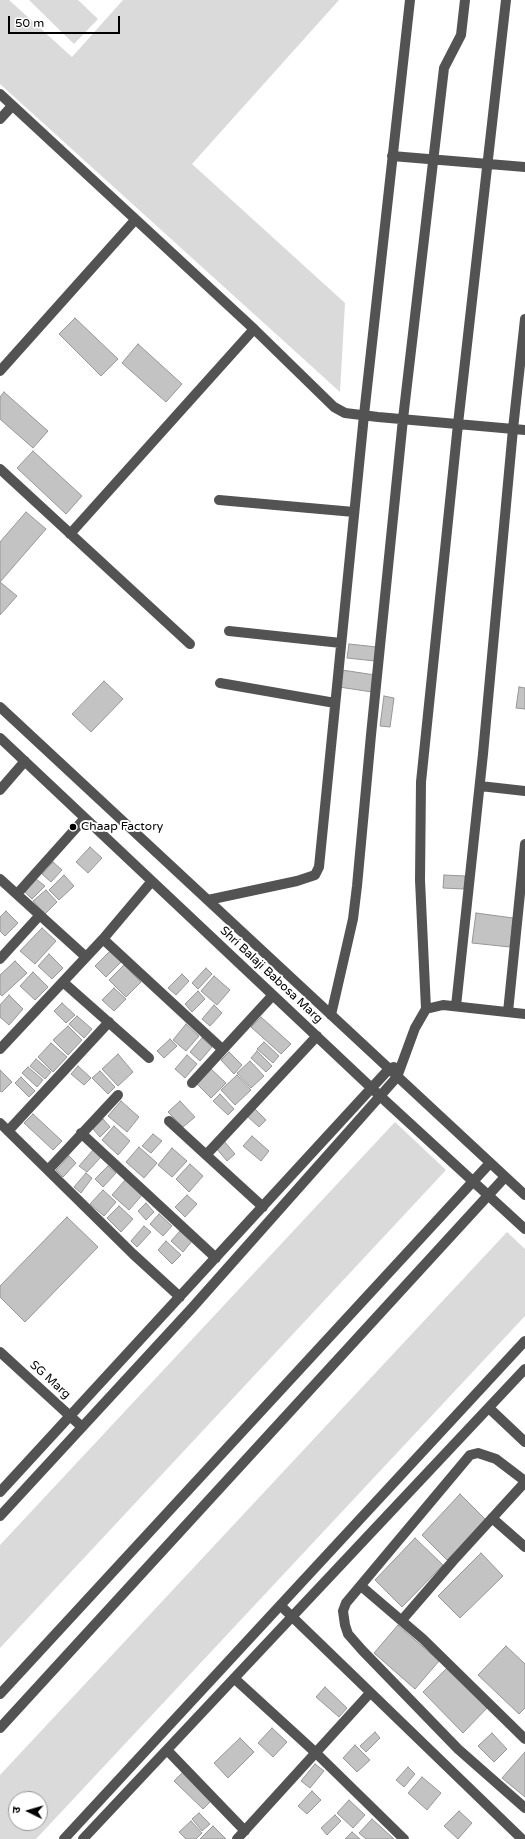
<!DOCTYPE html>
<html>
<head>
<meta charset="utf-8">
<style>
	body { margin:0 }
	#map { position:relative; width:525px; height:1839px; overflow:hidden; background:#fff; font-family:"Varela Round","Noto Sans Devanagari",sans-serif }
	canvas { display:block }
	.north { position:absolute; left:8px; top:1791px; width:40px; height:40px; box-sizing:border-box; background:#fff; border:1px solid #999; border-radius:50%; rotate:275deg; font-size:11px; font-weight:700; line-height:16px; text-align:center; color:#000 }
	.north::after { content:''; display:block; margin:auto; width:14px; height:18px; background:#000; clip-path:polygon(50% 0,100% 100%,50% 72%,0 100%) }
	.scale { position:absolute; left:8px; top:16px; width:112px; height:18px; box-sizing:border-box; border:2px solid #000; border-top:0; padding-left:5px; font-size:12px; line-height:14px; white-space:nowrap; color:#000; -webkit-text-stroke:3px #fff; paint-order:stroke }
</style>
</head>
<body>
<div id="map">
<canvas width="525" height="1839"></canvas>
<div class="north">उ</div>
<div class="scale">50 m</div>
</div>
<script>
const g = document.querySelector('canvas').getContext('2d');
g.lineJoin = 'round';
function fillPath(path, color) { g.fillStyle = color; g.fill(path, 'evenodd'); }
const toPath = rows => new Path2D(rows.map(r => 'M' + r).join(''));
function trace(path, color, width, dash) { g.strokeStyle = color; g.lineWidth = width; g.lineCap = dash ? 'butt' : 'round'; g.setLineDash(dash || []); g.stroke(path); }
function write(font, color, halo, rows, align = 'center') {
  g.font = font + ' "Varela Round",sans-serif'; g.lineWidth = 4; g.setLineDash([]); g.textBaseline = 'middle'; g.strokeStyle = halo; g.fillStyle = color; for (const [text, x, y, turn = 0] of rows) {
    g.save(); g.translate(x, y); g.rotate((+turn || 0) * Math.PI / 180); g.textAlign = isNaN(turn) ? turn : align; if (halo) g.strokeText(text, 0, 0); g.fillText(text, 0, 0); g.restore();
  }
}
fillPath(toPath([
	[0,0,9,0,72,57,123,0,339,0,192,164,345,303,340,392,0,84],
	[29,0,78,0,98,19,74,44],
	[395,1122,446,1170,0,1648,0,1545],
	[507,1232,525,1249,525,1316,36,1839,0,1839,0,1775],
	[16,1799,40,1799,40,1823,16,1823]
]), '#dadada');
const building = toPath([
	[75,318,118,359,101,376,59,334,75,318],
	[138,344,182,384,166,402,122,363,138,344],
	[4,392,48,431,33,448,0,419,0,397,4,392],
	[33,451,82,496,66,514,17,468,33,451],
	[26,512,46,529,0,582,17,596,0,615,0,542,26,512],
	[349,644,377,647,375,661,347,658,349,644],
	[342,670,375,675,372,692,339,687,342,670],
	[104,681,123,699,91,732,72,714,104,681],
	[519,687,525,688,525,709,516,708,519,687],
	[384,696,394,698,390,727,380,726,384,696],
	[90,847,102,858,88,873,76,862,90,847],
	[53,862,62,870,51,882,42,874,53,862],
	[64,875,74,886,59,900,49,890,64,875],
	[444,875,465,876,464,889,443,888,444,875],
	[36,879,45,886,32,899,25,892,36,879],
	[46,890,57,902,45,914,33,901,46,890],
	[6,911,18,923,5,936,0,931,0,917,6,911],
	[476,913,513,918,510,947,472,943,476,913],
	[42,928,56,941,35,964,20,951,42,928],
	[110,951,121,962,106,977,95,966,110,951],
	[49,954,63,968,52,979,38,966,49,954],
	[15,961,27,973,2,996,0,994,0,975,15,961],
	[124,965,141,982,126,997,109,980,124,965],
	[206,968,212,974,198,989,192,983,206,968],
	[33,972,48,987,35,1000,20,986,33,972],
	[182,974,189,981,176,995,168,988,182,974],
	[214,976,230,990,217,1005,201,991,214,976],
	[114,988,126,999,114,1011,102,1000,114,988],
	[198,991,205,999,192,1012,185,1004,198,991],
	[9,995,23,1009,9,1025,0,1017,0,1005,9,995],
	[62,1003,75,1015,66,1023,54,1011,62,1003],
	[214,1005,222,1013,210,1026,202,1019,214,1005],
	[77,1016,92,1029,84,1038,69,1024,77,1016],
	[261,1017,291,1044,281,1054,251,1027,261,1017],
	[186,1024,199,1036,186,1051,173,1040,186,1024],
	[68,1026,82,1040,68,1055,53,1040,68,1026],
	[202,1038,212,1047,200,1061,190,1052,202,1038],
	[170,1039,177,1046,164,1058,157,1051,170,1039],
	[264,1042,279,1056,273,1063,257,1049,264,1042],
	[51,1043,67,1057,53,1072,38,1057,51,1043],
	[257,1051,272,1066,266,1072,251,1058,257,1051],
	[229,1052,242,1065,234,1074,221,1060,229,1052],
	[118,1054,133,1072,118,1086,102,1069,118,1054],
	[187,1055,197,1064,185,1078,175,1069,187,1055],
	[36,1059,51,1072,45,1079,30,1066,36,1059],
	[250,1061,264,1076,251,1088,237,1073,250,1061],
	[78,1066,91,1078,84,1085,71,1074,78,1066],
	[28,1067,43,1080,37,1087,22,1073,28,1067],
	[211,1069,226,1083,211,1098,197,1084,211,1069],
	[0,1070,12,1082,2,1092,0,1091,0,1070],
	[100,1071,115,1087,108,1094,92,1078,100,1071],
	[237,1075,251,1090,235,1105,221,1090,237,1075],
	[21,1077,35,1091,29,1097,15,1083,21,1077],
	[220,1094,234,1109,228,1115,213,1101,220,1094],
	[121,1101,139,1117,127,1132,108,1116,121,1101],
	[180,1101,195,1117,183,1127,168,1112,180,1101],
	[253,1107,266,1120,259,1127,246,1115,253,1107],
	[33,1114,62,1141,53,1150,24,1123,33,1114],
	[103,1119,110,1127,100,1137,93,1129,103,1119],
	[114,1126,130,1141,118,1155,102,1140,114,1126],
	[153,1134,162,1141,151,1153,142,1146,153,1134],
	[252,1136,269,1151,261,1161,243,1146,252,1136],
	[224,1141,235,1154,227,1161,216,1148,224,1141],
	[139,1147,157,1163,144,1178,126,1162,139,1147],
	[172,1148,187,1161,172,1177,158,1165,172,1148],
	[93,1150,101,1157,87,1172,79,1166,93,1150],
	[69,1156,76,1163,63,1177,56,1170,69,1156],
	[190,1164,203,1176,189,1192,176,1179,190,1164],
	[108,1166,116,1173,103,1187,95,1179,108,1166],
	[86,1173,92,1178,81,1193,74,1187,86,1173],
	[126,1179,143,1194,129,1210,112,1195,126,1179],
	[103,1190,116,1202,104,1216,90,1204,103,1190],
	[187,1195,197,1204,185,1217,175,1207,187,1195],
	[146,1203,154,1212,146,1220,138,1211,146,1203],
	[119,1206,133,1219,121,1232,107,1218,119,1206],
	[159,1214,172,1226,163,1236,150,1224,159,1214],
	[67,1217,98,1247,25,1322,0,1297,0,1286,67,1217],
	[144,1226,151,1232,137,1247,131,1241,144,1226],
	[180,1231,192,1241,183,1252,171,1241,180,1231],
	[166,1241,181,1255,172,1264,158,1250,166,1241],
	[460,1494,486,1520,447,1560,422,1535,460,1494],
	[415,1538,443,1565,402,1607,375,1580,415,1538],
	[481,1553,503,1576,460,1618,438,1596,481,1553],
	[398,1625,439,1661,415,1689,374,1653,398,1625],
	[506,1646,525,1664,525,1708,519,1714,478,1675,506,1646],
	[448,1667,488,1707,463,1733,423,1692,448,1667],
	[325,1687,347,1708,339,1717,316,1697,325,1687],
	[272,1728,287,1742,273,1757,258,1743,272,1728],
	[375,1732,380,1738,366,1752,360,1746,375,1732],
	[492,1733,507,1749,494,1762,478,1746,492,1733],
	[240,1738,254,1752,228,1778,214,1763,240,1738],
	[355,1745,370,1760,357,1772,343,1758,355,1745],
	[525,1752,525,1797,502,1778,525,1752],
	[315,1764,324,1771,310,1788,301,1781,315,1764],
	[408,1767,415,1774,404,1787,396,1780,408,1767],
	[183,1772,212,1800,203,1809,174,1781,183,1772],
	[422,1777,441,1793,427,1810,408,1793,422,1777],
	[312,1791,321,1800,307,1814,298,1806,312,1791],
	[349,1800,365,1815,353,1828,337,1813,349,1800],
	[459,1811,472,1823,458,1839,444,1826,459,1811],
	[199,1813,210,1824,202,1831,192,1819,199,1813],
	[335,1815,341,1821,327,1835,321,1828,335,1815],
	[372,1819,394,1839,366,1839,359,1833,372,1819],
	[191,1821,202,1833,196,1839,186,1839,179,1832,191,1821],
	[213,1826,226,1839,200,1839,213,1826],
	[352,1832,360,1839,345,1839,352,1832]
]);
fillPath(building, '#c3c3c3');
trace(building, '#979797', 1);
trace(toPath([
	[0,94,254,329,334,407,345,413,378,417,525,430],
	[0,119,12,106],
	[392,156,525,167],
	[0,371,135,220],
	[0,469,190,644],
	[219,500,354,512],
	[70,534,254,329],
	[229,631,341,643],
	[220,683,335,703],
	[0,707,525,1195],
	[0,738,380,1096,525,1229],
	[480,786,525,791],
	[0,790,25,761],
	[0,879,86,957],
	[17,894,85,818],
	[208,900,297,881,315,875,319,867,364,415,410,0],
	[103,939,222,1049],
	[0,959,40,915],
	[63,982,149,1058],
	[456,1006,483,754,513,429,525,319],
	[426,1009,420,880,421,782,458,424,506,0],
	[508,1012,525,844],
	[331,1015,353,919,357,886,371,735,403,419,444,68,461,35,465,0],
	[0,1049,103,939,152,881],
	[192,1083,273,995],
	[169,1121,263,1207],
	[0,1123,133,1254,180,1297],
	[8,1131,109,1022],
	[81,1133,216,1258],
	[206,1155,317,1036],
	[48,1170,118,1095],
	[0,1352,82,1427],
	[489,1408,525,1442],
	[525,1481,496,1459,478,1453,470,1455,346,1603,343,1611,345,1625,348,1634,362,1650,458,1749,525,1808],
	[0,1492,389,1069,394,1067],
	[0,1516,192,1308,397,1077,415,1028,426,1009,443,1005,525,1014],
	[492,1518,525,1547],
	[361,1586,423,1639,525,1739],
	[281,1606,522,1839],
	[402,1620,453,1561,525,1482],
	[235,1679,316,1753,404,1839],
	[0,1694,490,1163],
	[0,1728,505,1177],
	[167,1750,245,1831],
	[64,1839,525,1341],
	[83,1839,525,1369],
	[237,1839,370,1693]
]), '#535353', 10);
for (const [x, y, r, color] of [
	[73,827,4,"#000"]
]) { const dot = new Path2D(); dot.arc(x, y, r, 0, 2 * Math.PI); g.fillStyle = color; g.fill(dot); trace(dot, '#fff', 1.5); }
write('12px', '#000', '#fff', [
	["Chaap Factory",81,827]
], 'left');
write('12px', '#000', '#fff', [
	["Shri Balaji Babosa Marg",271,975,43],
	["SG Marg",50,1380,42]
]);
</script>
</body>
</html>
